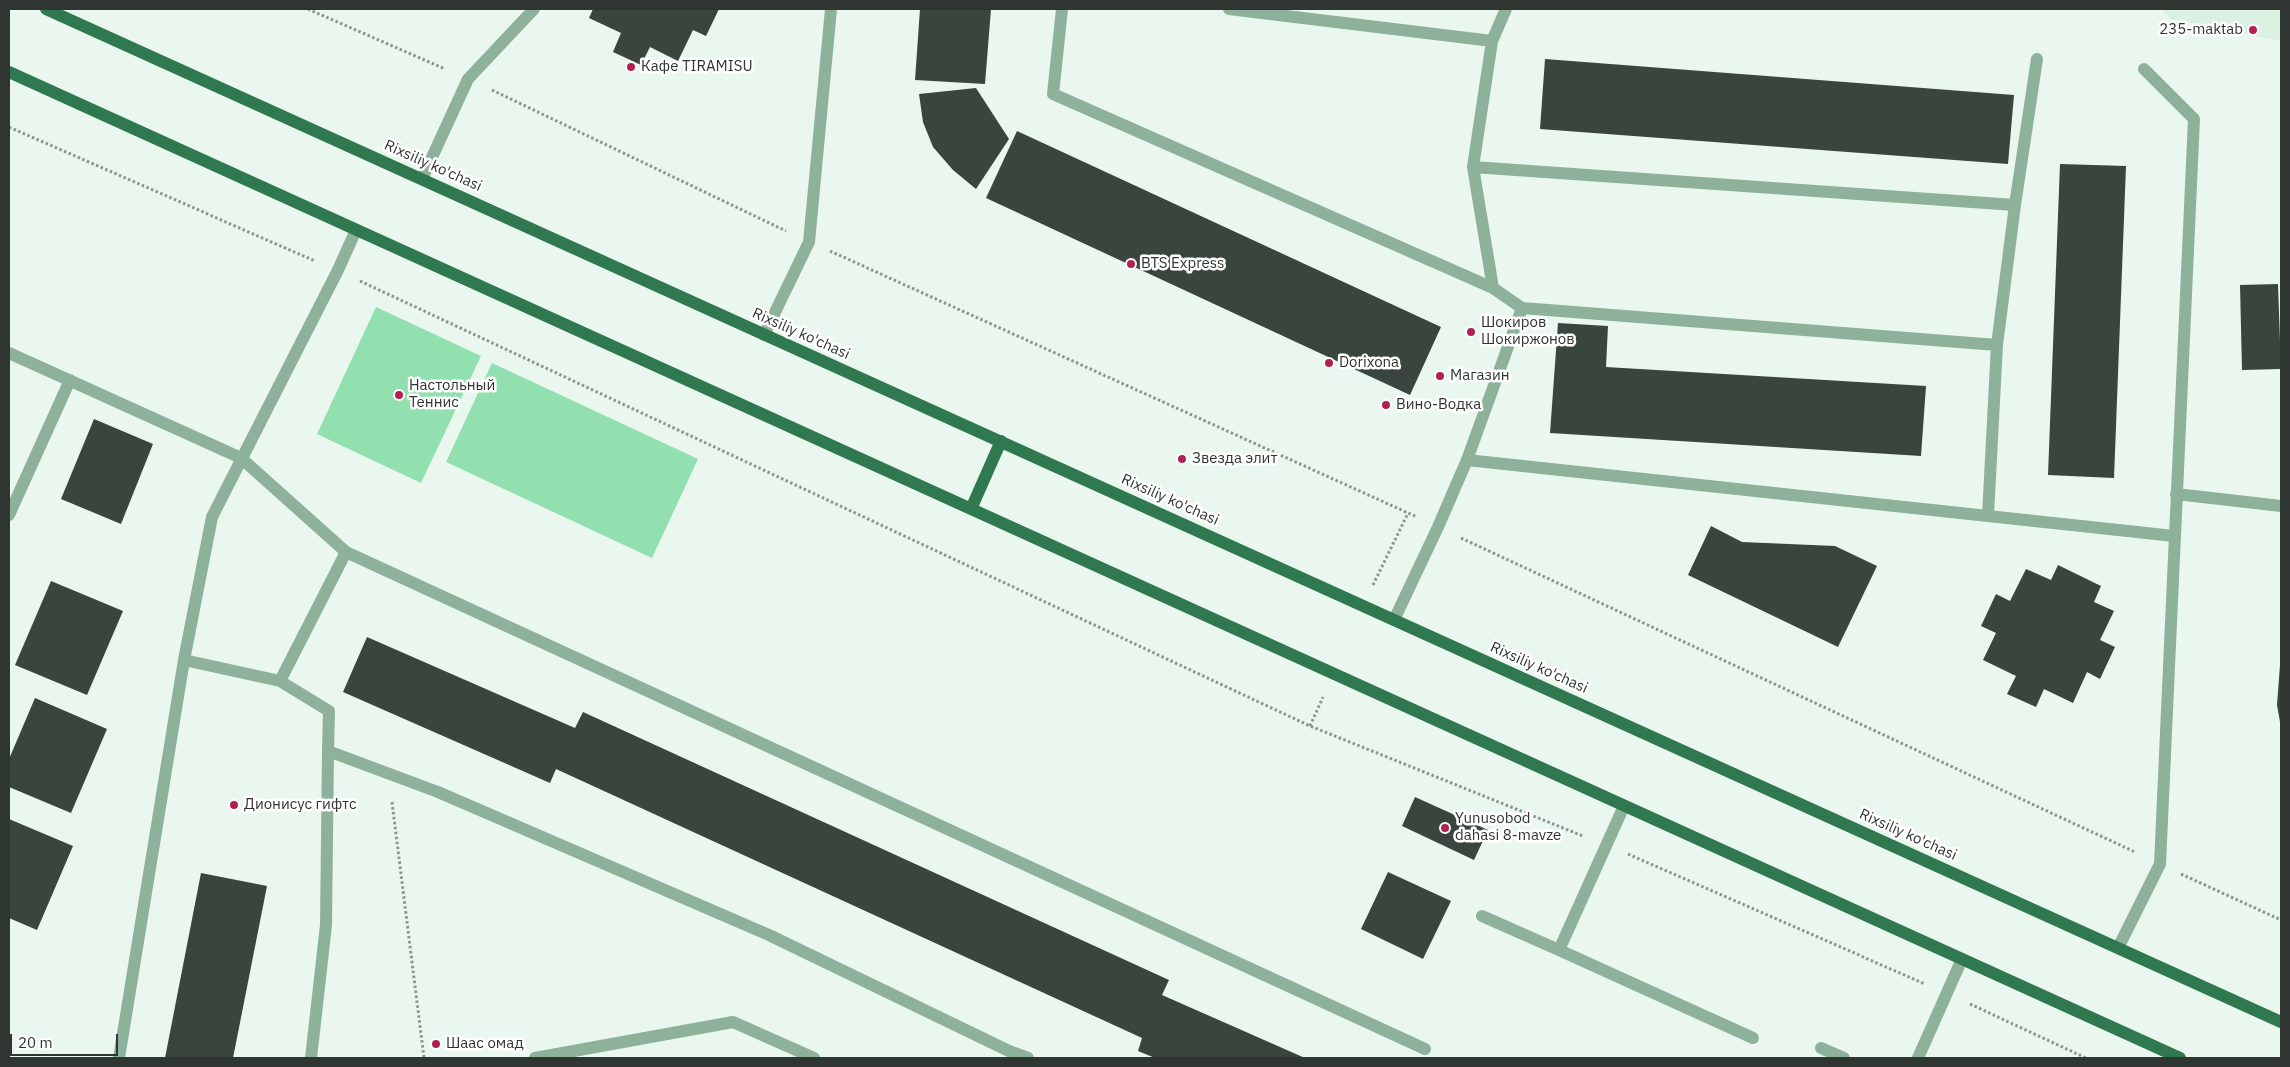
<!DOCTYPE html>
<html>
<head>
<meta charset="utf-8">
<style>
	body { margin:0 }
	#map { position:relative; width:2290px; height:1067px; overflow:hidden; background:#e9f7ee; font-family:"IBM Plex Sans",sans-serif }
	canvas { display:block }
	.frame { position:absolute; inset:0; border:10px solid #2f3531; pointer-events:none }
	.scale { position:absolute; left:10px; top:1034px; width:108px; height:22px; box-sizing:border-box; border:2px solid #2f3531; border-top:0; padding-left:6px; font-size:15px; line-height:18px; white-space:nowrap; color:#2f3531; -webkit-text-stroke:4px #fff; paint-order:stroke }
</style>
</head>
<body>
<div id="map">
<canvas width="2290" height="1067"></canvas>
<div class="frame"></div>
<div class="scale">20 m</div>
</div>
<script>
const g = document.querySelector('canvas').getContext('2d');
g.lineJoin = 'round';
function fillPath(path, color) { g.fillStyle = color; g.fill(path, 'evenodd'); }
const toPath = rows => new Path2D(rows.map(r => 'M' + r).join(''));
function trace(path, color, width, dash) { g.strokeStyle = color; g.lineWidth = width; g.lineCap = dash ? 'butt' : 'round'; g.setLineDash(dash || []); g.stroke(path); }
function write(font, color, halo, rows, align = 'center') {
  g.font = font + ' "IBM Plex Sans",sans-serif'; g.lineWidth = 5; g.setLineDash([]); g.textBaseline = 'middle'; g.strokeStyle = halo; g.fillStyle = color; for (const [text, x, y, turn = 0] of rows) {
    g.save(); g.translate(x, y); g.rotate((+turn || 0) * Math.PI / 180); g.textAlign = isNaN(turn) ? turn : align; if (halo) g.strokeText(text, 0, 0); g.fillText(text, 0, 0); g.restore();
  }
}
fillPath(toPath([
	[2162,9,2281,9,2281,41,2170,19]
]), '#daf0e1');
fillPath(toPath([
	[376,307,481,356,421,483,317,434],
	[492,363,698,459,652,558,446,462]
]), '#92e0b0');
fillPath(toPath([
	[593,9,719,9,706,36,693,30,678,61,650,47,641,65,613,52,621,33,589,18],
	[920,9,991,9,985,84,915,80],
	[1545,59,2014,95,2008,164,1540,129],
	[976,88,1009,139,976,189,953,170,933,147,923,122,919,94],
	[1017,131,1441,327,1410,395,986,198],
	[2060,164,2126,166,2114,478,2048,475],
	[2278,284,2281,369,2242,370,2240,285],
	[1558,323,1608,326,1606,367,1926,386,1921,456,1550,433],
	[94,419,153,444,121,524,61,499],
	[1711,526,1742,542,1835,546,1877,566,1838,647,1688,575],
	[2058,565,2101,586,2094,602,2114,611,2100,640,2115,647,2100,679,2087,672,2073,703,2044,689,2036,707,2007,694,2016,676,1983,660,1996,633,1981,626,1996,594,2010,601,2026,569,2051,580],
	[51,581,123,611,87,695,15,665],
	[367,637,575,728,583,712,1169,980,1162,995,1305,1058,1155,1058,1138,1051,1142,1038,556,769,550,783,343,692],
	[2280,665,2281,665,2280,722,2277,705],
	[35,698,107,729,71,813,9,787,9,759],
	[1415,797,1488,830,1474,860,1402,826],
	[9,819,73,846,37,930,9,918],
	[1388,872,1451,901,1423,959,1361,929],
	[201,873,267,886,233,1058,165,1058]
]), '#39453d');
trace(toPath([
	[308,9,445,69],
	[492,90,786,231],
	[9,127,315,261],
	[830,251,1417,517],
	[360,281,1310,726,1583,836],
	[1461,538,2135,852],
	[1373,585,1408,513],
	[1310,726,1323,697],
	[392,802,424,1058],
	[1628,854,1925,984],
	[2181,874,2281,920],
	[1970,1004,2086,1058]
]), '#8b958e', 3, [2.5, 2.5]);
trace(toPath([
	[1062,9,1053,94,1493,288,1522,308,1467,460,1438,527,1394,620],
	[1229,9,1492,41,1506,9],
	[1492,41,1473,167,1493,288],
	[1473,167,2015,205,1997,345,1522,308],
	[422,179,468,79,534,9],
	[2015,205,2037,59],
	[764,335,809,242,831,9],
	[9,353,241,458,346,552],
	[1467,460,2174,536],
	[2176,494,2281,506],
	[9,515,70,380],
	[1988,515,1997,345],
	[184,660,280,681,329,711,328,751,438,792,769,935,1009,1051,1028,1058],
	[280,681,346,552,1425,1049],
	[1624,806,1559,950,1753,1038],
	[1482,916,1559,950],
	[2118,948,2160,864,2194,119,2144,69],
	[1821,1048,1844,1058],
	[119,1058,184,660,212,517,338,270,356,230],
	[311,1058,326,925,328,751],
	[535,1058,733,1022,814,1058],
	[1918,1058,1962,959]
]), '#8db19a', 12);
trace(toPath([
	[46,9,2281,1022],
	[9,72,2180,1058],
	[971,509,1001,441]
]), '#2f7850', 12);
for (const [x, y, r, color] of [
	[2253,30,5,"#b02053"],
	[631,67,5,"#b02053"],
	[1131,264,5,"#b02053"],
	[1471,332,5,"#b02053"],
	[1329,363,5,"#b02053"],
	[1440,376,5,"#b02053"],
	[399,395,5,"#b02053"],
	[1386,405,5,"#b02053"],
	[1182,459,5,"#b02053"],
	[234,805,5,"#b02053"],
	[1445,828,5,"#b02053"],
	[436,1044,5,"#b02053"]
]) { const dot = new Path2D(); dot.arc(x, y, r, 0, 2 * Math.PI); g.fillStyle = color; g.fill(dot); trace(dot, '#fff', 2); }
write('15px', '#2f3531', '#fff', [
	["235-maktab",2243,30,"right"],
	["Кафе TIRAMISU",641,67],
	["BTS Express",1141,264],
	["Шокиров",1481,323],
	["Шокиржонов",1481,340],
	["Dorixona",1339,363],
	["Магазин",1450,376],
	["Настольный",409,386],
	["Теннис",409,403],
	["Вино-Водка",1396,405],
	["Звезда элит",1192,459],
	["Дионисус гифтс",244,805],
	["Yunusobod",1455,819],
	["dahasi 8-mavze",1455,836],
	["Шаас омад",446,1044]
], 'left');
write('15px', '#2f3531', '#fff', [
	["Rixsiliy ko'chasi",433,166,24],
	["Rixsiliy ko'chasi",801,334,24],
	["Rixsiliy ko'chasi",1170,500,24],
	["Rixsiliy ko'chasi",1539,668,24],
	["Rixsiliy ko'chasi",1908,835,24]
]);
</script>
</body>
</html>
